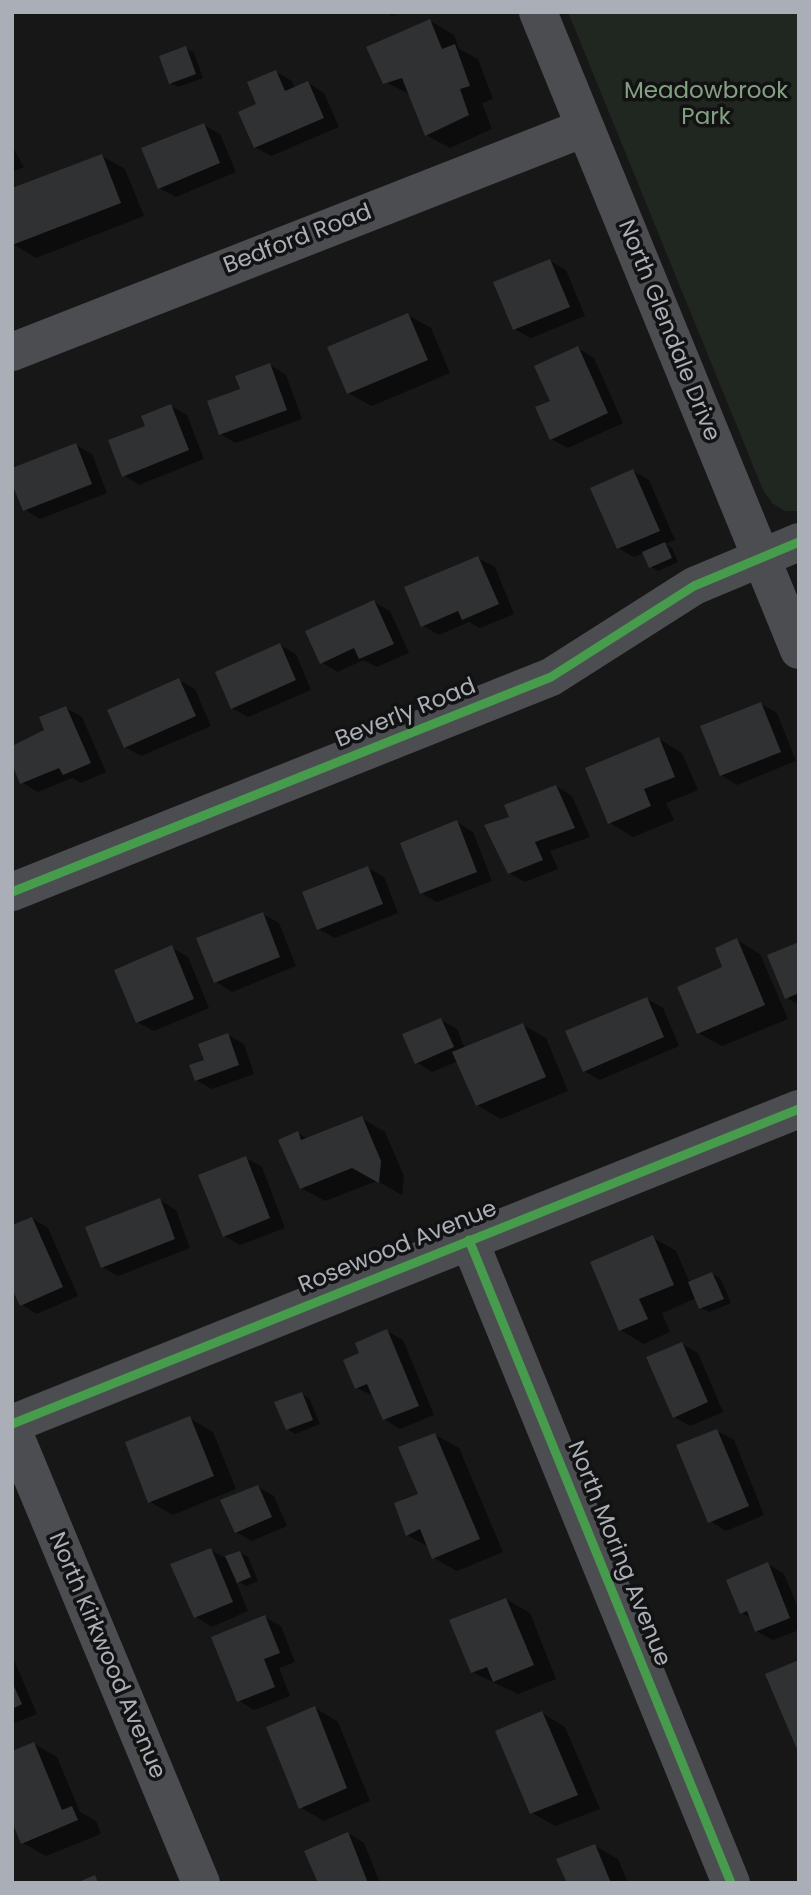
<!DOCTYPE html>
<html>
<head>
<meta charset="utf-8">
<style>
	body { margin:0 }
	#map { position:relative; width:811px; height:1895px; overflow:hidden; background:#171718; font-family:Poppins,sans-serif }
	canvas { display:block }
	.frame { position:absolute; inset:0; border:14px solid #aaafb7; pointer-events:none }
</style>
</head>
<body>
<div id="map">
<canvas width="811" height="1895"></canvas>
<div class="frame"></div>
</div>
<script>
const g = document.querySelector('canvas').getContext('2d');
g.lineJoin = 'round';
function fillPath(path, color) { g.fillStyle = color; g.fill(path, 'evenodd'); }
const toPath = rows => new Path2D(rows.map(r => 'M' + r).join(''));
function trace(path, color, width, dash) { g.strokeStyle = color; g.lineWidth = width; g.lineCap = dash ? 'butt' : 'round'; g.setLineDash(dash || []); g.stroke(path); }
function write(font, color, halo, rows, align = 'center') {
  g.font = font + ' Poppins,sans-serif'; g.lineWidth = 7; g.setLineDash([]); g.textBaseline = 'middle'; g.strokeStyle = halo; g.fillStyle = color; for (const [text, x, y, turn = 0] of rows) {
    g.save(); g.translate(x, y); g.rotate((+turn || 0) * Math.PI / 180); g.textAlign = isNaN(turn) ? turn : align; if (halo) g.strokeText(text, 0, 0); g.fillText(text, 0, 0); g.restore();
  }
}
fillPath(toPath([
	[568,12,799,12,799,511,785,511,772,503,763,490]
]), '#202620');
fillPath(toPath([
	[385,12,403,12,392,16],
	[430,21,454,35,459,49,478,59,493,99,482,103,492,129,450,148,426,135,411,95,385,82],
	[186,48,194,53,203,78,178,87,171,83],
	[276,72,292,81,295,89,308,83,324,93,339,127,271,156,255,147,258,105],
	[204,125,220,134,236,172,176,197,159,188],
	[12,146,24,167,12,172],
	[102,156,125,169,144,216,36,258,13,244],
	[550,261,566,270,585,316,531,338,514,329],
	[408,315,431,328,450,373,372,406,348,393],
	[578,348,594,358,623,423,568,448,551,439,552,402],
	[270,365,286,375,302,419,236,443,220,434,242,390],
	[171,406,187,415,204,459,139,485,123,475,147,427],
	[76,445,92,454,107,493,40,519,24,509],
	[633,471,649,480,675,540,665,544,672,548,678,562,658,571,650,566,644,553,634,557,618,548],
	[478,558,495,567,514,614,480,628,469,622,439,635,422,625],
	[374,602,390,611,409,653,377,667,363,660,338,672,321,662],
	[280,645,296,654,311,690,248,717,232,708],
	[179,680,195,689,211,726,141,756,125,747],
	[761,704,777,713,796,761,737,785,721,775],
	[66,708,82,717,106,772,81,783,72,778,38,792,22,782,46,731],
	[659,739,682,753,698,790,666,803,674,820,633,837,610,823],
	[556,786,572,796,590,837,550,851,558,869,525,882,509,873,511,818],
	[457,822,473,832,492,881,437,902,421,893],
	[368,868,384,877,398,913,335,938,318,929],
	[263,914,279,923,296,966,232,992,216,982],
	[737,940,760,954,788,1019,722,1046,698,1033],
	[799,943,799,1005,787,998],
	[171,947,188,957,209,1008,154,1031,137,1022],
	[647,999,663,1008,679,1046,600,1080,584,1071],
	[441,1020,457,1029,465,1049,523,1025,546,1038,568,1091,501,1119,477,1105,458,1061,432,1072,416,1062],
	[228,1035,244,1044,254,1074,212,1089,196,1080,207,1061],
	[361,1118,385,1132,404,1176,402,1195,377,1181,325,1201,301,1188,298,1133,308,1139],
	[246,1158,262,1167,285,1228,240,1245,224,1236],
	[160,1200,176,1210,190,1248,118,1276,102,1267],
	[32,1218,48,1228,78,1296,37,1314,21,1304],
	[652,1237,676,1251,690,1283,712,1274,720,1278,731,1303,709,1312,701,1308,697,1298,662,1313,670,1332,644,1344,620,1330],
	[387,1331,403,1340,434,1415,400,1429,384,1419,374,1396,356,1388,361,1354],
	[682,1344,698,1353,723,1412,690,1426,674,1417],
	[301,1394,309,1398,320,1424,295,1434,288,1429],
	[189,1418,213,1432,236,1489,173,1515,150,1502],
	[717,1431,734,1440,764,1515,726,1531,710,1521],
	[435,1435,459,1448,503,1552,457,1571,434,1558,429,1547,407,1535],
	[258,1487,274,1496,287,1526,252,1541,236,1532],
	[210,1550,226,1558,240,1552,248,1557,258,1581,246,1586,235,1580,248,1611,212,1627,196,1617],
	[768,1564,784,1574,799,1610,799,1630,773,1640,756,1631,752,1619,742,1613],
	[506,1599,530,1613,556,1679,518,1694,472,1672],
	[265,1617,281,1626,295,1662,279,1668,290,1696,254,1710,238,1700],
	[12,1655,37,1714,12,1724],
	[315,1708,338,1722,370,1801,324,1821,300,1807],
	[542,1713,565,1727,600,1809,555,1826,532,1813],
	[34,1744,57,1757,80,1812,96,1821,101,1834,46,1856,23,1843],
	[348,1833,364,1843,380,1883,319,1883],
	[595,1846,618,1859,628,1883,569,1883]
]), '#0007');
fillPath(toPath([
	[430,19,442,49,455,44,470,86,460,89,469,115,425,136,402,78,383,84,366,47],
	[186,46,196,74,169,84,159,56],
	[276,70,285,91,308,81,324,118,254,148,238,112,256,104,247,82],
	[204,123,220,163,158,189,141,148],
	[102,154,121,203,12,245,12,188],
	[550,259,570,307,513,330,493,282],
	[408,313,428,360,347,394,327,347],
	[578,346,608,413,550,440,535,407,550,401,534,366],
	[270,363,287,410,219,435,207,401,240,389,235,376],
	[171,404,189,450,122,477,108,440,145,426,141,416],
	[76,443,92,484,23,511,12,484,12,468],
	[633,469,660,531,617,549,590,488],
	[665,542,672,558,649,568,642,552],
	[478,556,499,604,462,620,458,611,421,627,404,587],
	[374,600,394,644,359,659,354,648,320,664,305,631],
	[280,643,296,680,231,709,215,672],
	[179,678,196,716,124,748,107,710],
	[761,702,781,752,720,776,700,726],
	[66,706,91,763,63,775,59,768,20,784,12,764,12,746,44,730,39,717],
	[659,737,675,777,644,789,651,806,608,824,585,768],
	[556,785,575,828,535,842,543,860,508,874,484,825,509,817,504,805],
	[457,820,477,872,420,894,400,843],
	[368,866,383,904,317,930,302,892],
	[263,912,280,957,214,983,196,938],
	[737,938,765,1005,697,1034,677,987,722,967,715,948],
	[799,942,799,993,785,999,767,955],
	[172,945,194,999,136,1023,114,970],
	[647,997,664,1037,583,1072,565,1031],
	[441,1018,454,1047,415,1064,402,1034],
	[523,1023,546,1077,476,1106,452,1052],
	[228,1033,239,1065,195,1081,189,1065,204,1060,198,1044],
	[362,1116,381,1161,379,1183,352,1168,300,1189,278,1140,298,1131,301,1140],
	[246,1156,270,1218,223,1237,198,1175],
	[160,1198,175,1239,101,1268,85,1227],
	[32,1217,63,1287,20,1306,12,1289,12,1225],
	[653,1235,674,1285,639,1299,648,1319,619,1331,590,1262],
	[712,1272,724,1299,699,1309,688,1282],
	[387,1329,419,1406,383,1420,367,1384,355,1389,343,1360,359,1353,355,1343],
	[682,1342,708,1402,673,1418,646,1357],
	[302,1392,313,1420,286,1430,274,1402],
	[190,1416,214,1476,148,1503,125,1442],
	[717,1429,749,1506,708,1523,676,1445],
	[435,1433,480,1539,432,1559,420,1529,406,1536,394,1503,418,1494,398,1447],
	[258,1485,272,1517,235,1533,220,1500],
	[211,1548,233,1602,194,1618,170,1564],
	[240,1551,251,1577,237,1583,225,1556],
	[768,1562,790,1618,755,1632,747,1611,740,1614,726,1580],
	[506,1598,534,1665,493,1682,487,1667,471,1673,449,1620],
	[265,1615,280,1653,264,1659,275,1687,237,1702,211,1637],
	[799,1660,799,1754,765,1674],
	[12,1682,22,1704,12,1709],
	[315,1706,347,1788,299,1809,266,1727],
	[542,1711,578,1795,530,1814,495,1731],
	[34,1742,62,1810,72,1806,78,1820,21,1844,12,1822,12,1751],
	[348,1832,368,1883,318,1883,304,1851],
	[595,1844,611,1883,567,1883,556,1859],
	[95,1875,98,1883,76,1883]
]), '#303132');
trace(toPath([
	[538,12,799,650],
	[12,352,584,128],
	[12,892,551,677,694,586,799,542],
	[469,1240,731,1883],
	[12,1424,799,1109],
	[12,1429,201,1883]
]), '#4c4d50', 38);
trace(toPath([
	[12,892,551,677,694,586,799,542],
	[469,1240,731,1883],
	[12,1424,799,1109]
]), '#469c4c', 9);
write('23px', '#84a083', '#121213', [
	["Meadowbrook",706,92],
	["Park",706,118]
]);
write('23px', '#aaafb7', '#121213', [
	["Bedford Road",298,240,-21],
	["North Glendale Drive",668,331,68],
	["Beverly Road",406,714,-22],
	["Rosewood Avenue",398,1248,-22],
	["North Moring Avenue",618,1554,68],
	["North Kirkwood Avenue",106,1656,67]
]);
</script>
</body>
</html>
